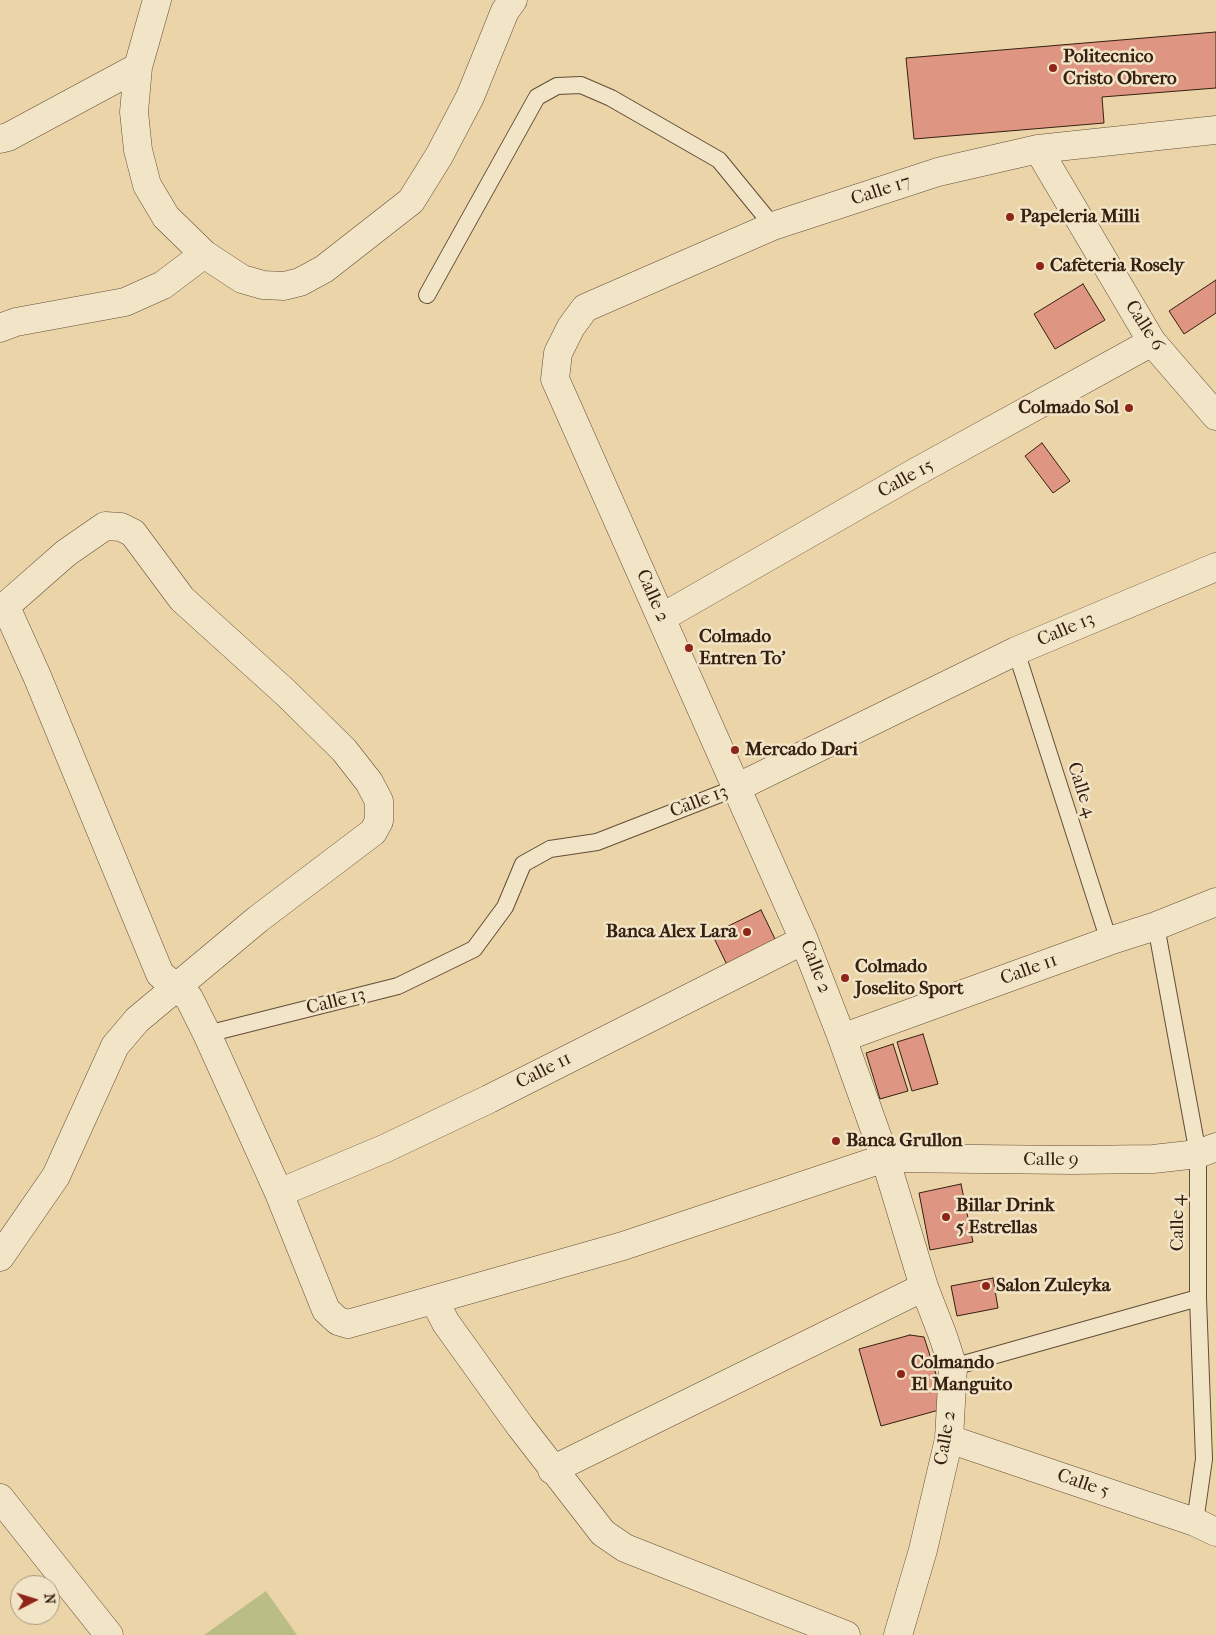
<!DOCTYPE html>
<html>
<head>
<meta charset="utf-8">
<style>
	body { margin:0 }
	#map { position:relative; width:1216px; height:1635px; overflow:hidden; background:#ebd5a8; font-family:"IM FELL French Canon",serif }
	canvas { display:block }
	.north { position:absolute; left:10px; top:1575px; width:50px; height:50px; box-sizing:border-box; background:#f2e4c6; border:1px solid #a6967e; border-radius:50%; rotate:85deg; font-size:14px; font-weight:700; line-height:20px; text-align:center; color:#352012 }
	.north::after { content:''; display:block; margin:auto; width:18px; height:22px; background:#8f2418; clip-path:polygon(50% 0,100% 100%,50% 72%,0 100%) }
</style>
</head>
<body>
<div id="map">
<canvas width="1216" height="1635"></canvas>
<div class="north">N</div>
</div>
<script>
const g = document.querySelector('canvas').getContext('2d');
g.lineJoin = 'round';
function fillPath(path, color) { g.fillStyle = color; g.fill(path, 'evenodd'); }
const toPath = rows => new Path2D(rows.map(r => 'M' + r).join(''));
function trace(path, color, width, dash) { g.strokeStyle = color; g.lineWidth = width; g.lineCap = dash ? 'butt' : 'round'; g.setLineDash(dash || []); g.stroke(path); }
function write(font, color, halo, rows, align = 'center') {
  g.font = font + ' "IM FELL French Canon",serif'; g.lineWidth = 5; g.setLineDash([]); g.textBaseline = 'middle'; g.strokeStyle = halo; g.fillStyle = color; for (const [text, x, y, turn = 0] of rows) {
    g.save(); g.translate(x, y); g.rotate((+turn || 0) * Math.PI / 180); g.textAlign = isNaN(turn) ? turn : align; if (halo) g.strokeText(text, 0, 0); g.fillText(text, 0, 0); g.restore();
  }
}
fillPath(toPath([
	[266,1591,297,1635,204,1635]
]), '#babd86');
const building = toPath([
	[1216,32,1216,88,1102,97,1104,123,914,139,906,58,1216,32],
	[1216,280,1216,313,1184,334,1169,311,1216,280],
	[1083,284,1105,320,1055,349,1034,314,1083,284],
	[1042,443,1070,481,1053,493,1025,456,1042,443],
	[761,910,777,943,728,967,712,934,761,910],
	[923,1034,938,1084,912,1091,897,1042,923,1034],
	[893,1044,908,1091,880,1099,866,1053,893,1044],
	[961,1184,973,1242,930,1250,919,1193,961,1184],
	[993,1278,998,1308,957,1316,951,1286,993,1278],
	[910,1335,924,1337,944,1399,939,1410,881,1426,859,1349,910,1335]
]);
fillPath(building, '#de9582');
trace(building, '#352012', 1);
const service = toPath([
	[427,295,537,97,557,86,581,85,611,98,719,160,773,226],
	[1016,651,1109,941],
	[1156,926,1198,1154,1198,1298,1204,1459,1195,1522],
	[207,1034,398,986,474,949,505,907,523,864,550,849,597,842,738,787],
	[953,1367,1198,1298]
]);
const minor = toPath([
	[157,0,138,67,134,112,138,150,147,185,166,217,204,254,242,279,263,285,284,286,300,282,324,269,411,201,439,156,470,97,505,11,513,0],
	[0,139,8,137,138,67],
	[1038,149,1152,342,1216,416],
	[0,328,16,322,125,302,163,285,204,254],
	[5,605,37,676,160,974,189,998,207,1034,279,1193,326,1310,338,1321,348,1324,623,1246,885,1158,1072,1160,1153,1159,1198,1154,1216,1147],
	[0,611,66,553,105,526,121,527,133,533,182,599,286,693,344,750,369,782,379,801,379,821,373,832,258,919,137,1020,115,1046,56,1176,0,1257],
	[661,618,916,472,1152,342],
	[738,787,1016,651,1216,567],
	[842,1038,1109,941,1156,926,1216,902],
	[279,1193,386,1148,489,1099,804,940],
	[434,1300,446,1323,520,1426,603,1533,625,1548,846,1635],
	[949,1439,1195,1522,1216,1532],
	[552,1470,924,1287],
	[0,1498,109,1635],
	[898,1635,923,1550,949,1439,953,1367,943,1336,924,1287,885,1158,842,1038,804,940,555,379,558,353,571,327,585,308,773,226,938,172,1038,149,1216,130]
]);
trace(service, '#624d38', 18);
trace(minor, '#624d38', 29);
trace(service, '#f2e4c6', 16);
trace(minor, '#f2e4c6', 28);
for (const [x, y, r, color] of [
	[1053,68,5,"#8f2418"],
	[1010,217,5,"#8f2418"],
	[1040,266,5,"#8f2418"],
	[1129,408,5,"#8f2418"],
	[689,648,5,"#8f2418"],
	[735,750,5,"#8f2418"],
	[747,932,5,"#8f2418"],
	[845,978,5,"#8f2418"],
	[836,1141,5,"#8f2418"],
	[946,1217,5,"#8f2418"],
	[986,1286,5,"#8f2418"],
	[901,1374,5,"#8f2418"]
]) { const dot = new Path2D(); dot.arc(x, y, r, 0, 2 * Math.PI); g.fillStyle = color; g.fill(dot); trace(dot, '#f2e4c6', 2); }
write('bold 19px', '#352012', '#f2e4c6', [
	["Politecnico",1063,57],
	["Cristo Obrero",1063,79],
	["Papeleria Milli",1020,217],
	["Cafeteria Rosely",1050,266],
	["Colmado Sol",1119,408,"right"],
	["Colmado",699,637],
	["Entren To'",699,659],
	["Mercado Dari",745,750],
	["Banca Alex Lara",737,932,"right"],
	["Colmado",855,967],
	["Joselito Sport",855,989],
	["Banca Grullon",846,1141],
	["Billar Drink",956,1206],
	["5 Estrellas",956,1228],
	["Salon Zuleyka",996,1286],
	["Colmando",911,1363],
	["El Manguito",911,1385]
], 'left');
write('19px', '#352012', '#f2e4c6', [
	["Calle 17",881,191,-18],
	["Calle 6",1144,326,57],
	["Calle 15",906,479,-29],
	["Calle 2",652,596,66],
	["Calle 13",1066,630,-23],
	["Calle 4",1081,790,72],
	["Calle 13",699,802,-21],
	["Calle 2",815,967,69],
	["Calle 11",1029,970,-20],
	["Calle 13",336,1002,-14],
	["Calle 11",544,1071,-27],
	["Calle 9",1051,1160],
	["Calle 4",1178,1223,-90],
	["Calle 2",946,1438,-81],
	["Calle 5",1083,1484,19]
]);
</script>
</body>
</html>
